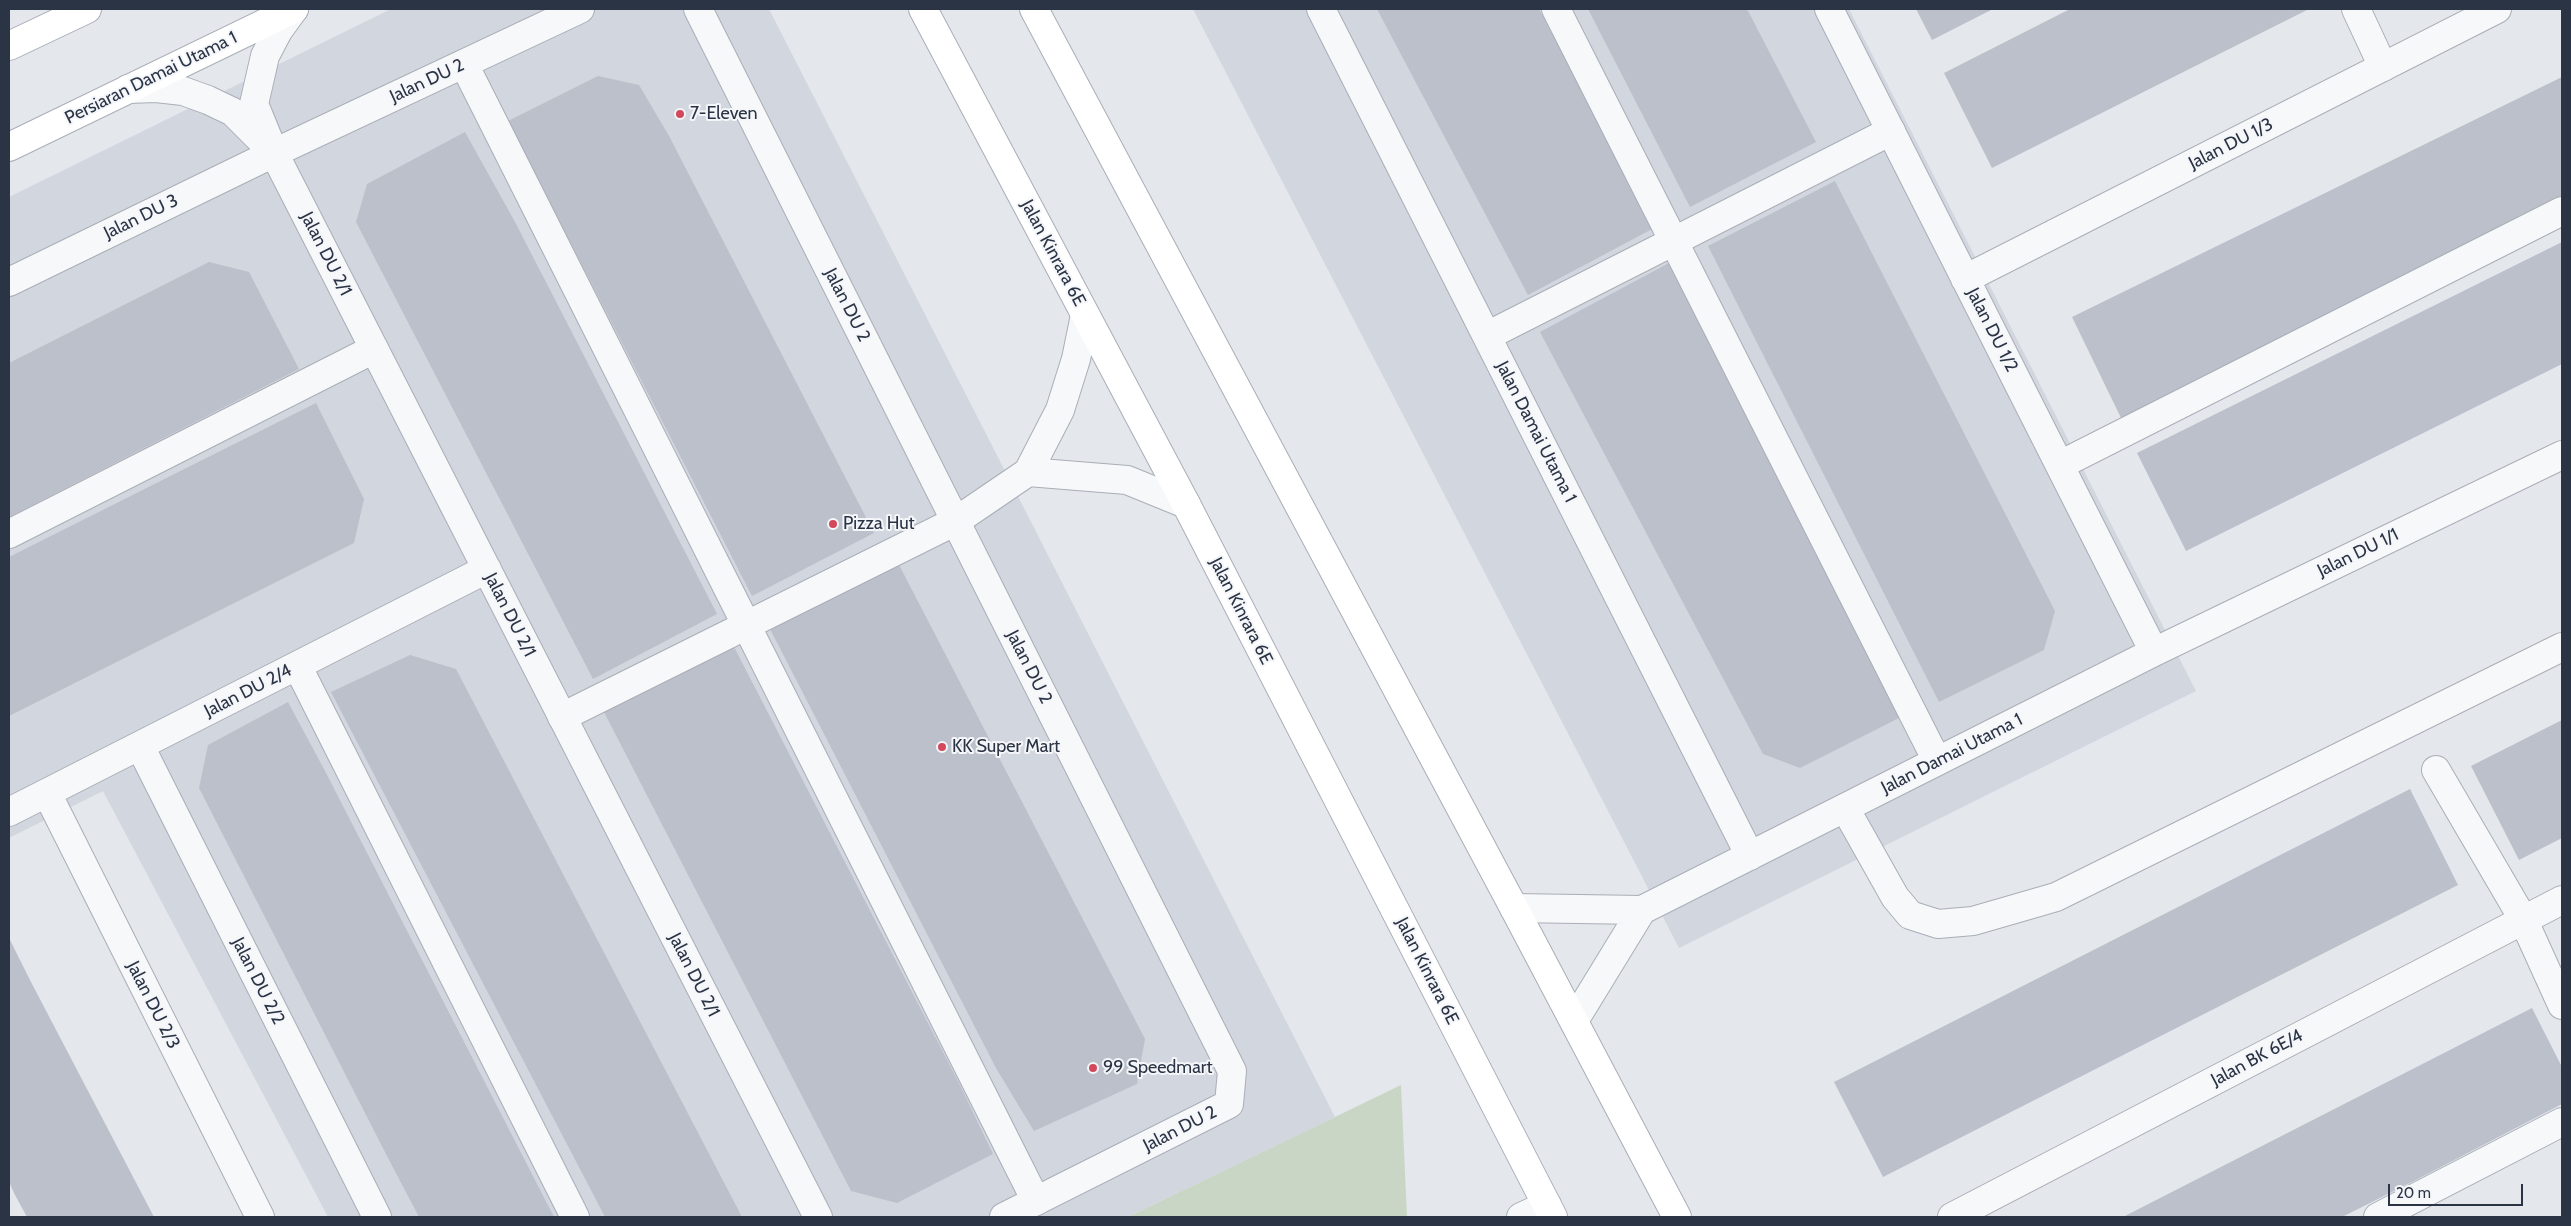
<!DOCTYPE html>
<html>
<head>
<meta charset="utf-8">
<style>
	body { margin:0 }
	#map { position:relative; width:2571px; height:1226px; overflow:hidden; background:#e4e7ec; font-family:Cabin,sans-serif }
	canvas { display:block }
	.frame { position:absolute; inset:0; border:10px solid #2b3445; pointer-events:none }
	.scale { position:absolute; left:2388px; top:1184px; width:135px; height:22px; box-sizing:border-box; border:2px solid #2b3445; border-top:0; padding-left:6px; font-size:15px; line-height:18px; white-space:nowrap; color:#2b3445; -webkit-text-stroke:4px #f4f6f9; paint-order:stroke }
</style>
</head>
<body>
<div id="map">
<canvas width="2571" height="1226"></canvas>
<div class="frame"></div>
<div class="scale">20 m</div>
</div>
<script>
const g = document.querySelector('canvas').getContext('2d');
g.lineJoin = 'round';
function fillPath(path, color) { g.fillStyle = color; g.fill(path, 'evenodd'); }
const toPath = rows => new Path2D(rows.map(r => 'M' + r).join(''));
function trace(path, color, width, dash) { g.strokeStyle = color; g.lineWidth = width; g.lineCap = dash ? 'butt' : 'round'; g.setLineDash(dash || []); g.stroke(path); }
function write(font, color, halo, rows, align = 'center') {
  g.font = font + ' Cabin,sans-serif'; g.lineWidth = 4; g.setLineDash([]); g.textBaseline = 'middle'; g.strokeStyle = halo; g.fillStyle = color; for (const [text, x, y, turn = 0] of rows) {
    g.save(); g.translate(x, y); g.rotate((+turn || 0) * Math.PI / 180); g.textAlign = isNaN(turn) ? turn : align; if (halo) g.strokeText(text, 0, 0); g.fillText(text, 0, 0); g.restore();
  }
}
fillPath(toPath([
	[391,9,769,9,1335,1117,1128,1217,328,1217,103,791,9,838,9,197],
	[1193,9,1849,9,2196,691,1679,948]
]), '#d2d6de');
fillPath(toPath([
	[1401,1085,1407,1217,1128,1217,1335,1117]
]), '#c9d6c5');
fillPath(toPath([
	[1377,9,1539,9,1654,228,1528,295],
	[1588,9,1747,9,1816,142,1690,207],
	[1916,9,1993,9,1932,40],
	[2070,9,2309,9,1992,168,1944,73],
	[598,76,639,85,669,136,874,533,752,596,508,121],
	[2562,77,2562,205,2122,420,2072,317],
	[465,132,515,222,717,614,593,679,356,222,367,184],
	[1835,181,2055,611,2044,650,1939,702,1708,246],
	[2562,242,2562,364,2186,551,2137,453],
	[209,262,249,272,299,369,9,517,9,363],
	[1669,263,1907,714,1800,768,1763,754,1540,332],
	[316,403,364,499,354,543,9,716,9,557],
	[897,561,1145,1039,1137,1084,1034,1131,996,1068,769,627],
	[733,645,960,1085,993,1154,897,1203,851,1191,604,712],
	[410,655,456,669,742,1217,605,1217,331,692],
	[288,702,325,771,554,1217,419,1217,387,1156,199,788,208,745],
	[2562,720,2562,838,2519,860,2471,766],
	[2410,789,2458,885,1883,1177,1834,1082],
	[9,938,31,982,154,1217,27,1217,15,1195,9,1182],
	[2532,1008,2562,1067,2562,1104,2414,1181,2342,1217,2123,1217]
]), '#bbc0ca');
const lane = toPath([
	[1556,9,1937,761],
	[2356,9,2383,67],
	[464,64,1036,1201],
	[1487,336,1891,131],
	[2060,465,2562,211],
	[9,534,374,349],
	[298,667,575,1217],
	[562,717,956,521],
	[2436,770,2523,919,2562,1005],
	[1845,808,1895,897,1910,915,1938,924,1973,921,2056,897,2562,647],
	[2378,1217,2562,1122]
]);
const street = toPath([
	[294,9,278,31,265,56,254,104,274,153,818,1217],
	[698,9,1232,1071,1229,1104,1004,1217],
	[1321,9,1750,856],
	[1829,9,2154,652],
	[128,89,156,88,183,91,208,100,233,112,266,145],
	[1965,279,2497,9],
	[9,282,274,153,580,9],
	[1028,472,1127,480,1186,504],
	[956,521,1028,472,1060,410,1076,359,1085,315],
	[140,746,377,1217],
	[47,793,260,1217],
	[9,812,487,569],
	[1514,908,1642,910,2154,652,2562,455],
	[1574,1021,1642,910],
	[1521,1217,1547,1205],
	[1952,1217,2562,900]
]);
const secondary = toPath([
	[923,9,1186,504,1553,1217],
	[1034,9,1514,908,1677,1217],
	[9,46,87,9],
	[9,147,294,9]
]);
trace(lane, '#a9aeb7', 30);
trace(street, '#a9aeb7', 30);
trace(secondary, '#a9aeb7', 30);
trace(lane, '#f7f8fa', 28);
trace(street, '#f7f8fa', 28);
trace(secondary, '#fff', 28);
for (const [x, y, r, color] of [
	[680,114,5,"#d1495b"],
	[833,524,5,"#d1495b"],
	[942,747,5,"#d1495b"],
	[1093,1068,5,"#d1495b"]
]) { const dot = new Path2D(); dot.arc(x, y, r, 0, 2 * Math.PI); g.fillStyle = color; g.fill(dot); trace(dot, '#f4f6f9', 2); }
write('18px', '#2b3445', '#f4f6f9', [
	["Persiaran Damai Utama 1",151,78,-26],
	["Jalan DU 2",427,81,-25],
	["Jalan DU 1/3",2231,144,-27],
	["Jalan DU 3",141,217,-26],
	["Jalan Kinrara 6E",1053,253,62],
	["Jalan DU 2/1",326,254,63],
	["Jalan DU 2",847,305,63],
	["Jalan DU 1/2",1992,330,63],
	["Jalan Damai Utama 1",1536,432,63],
	["Jalan DU 1/1",2358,553,-26],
	["Jalan Kinrara 6E",1241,611,63],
	["Jalan DU 2/1",510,615,63],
	["Jalan DU 2",1029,667,63],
	["Jalan DU 2/4",248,691,-27],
	["Jalan Damai Utama 1",1952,754,-27],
	["Jalan Kinrara 6E",1427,971,63],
	["Jalan DU 2/1",694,975,63],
	["Jalan DU 2/2",258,981,63],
	["Jalan DU 2/3",153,1005,63],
	["Jalan BK 6E/4",2257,1058,-28],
	["Jalan DU 2",1180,1129,-27]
]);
write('18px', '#2b3445', '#f4f6f9', [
	["7-Eleven",690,114],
	["Pizza Hut",843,524],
	["KK Super Mart",952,747],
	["99 Speedmart",1103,1068]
], 'left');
</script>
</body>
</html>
